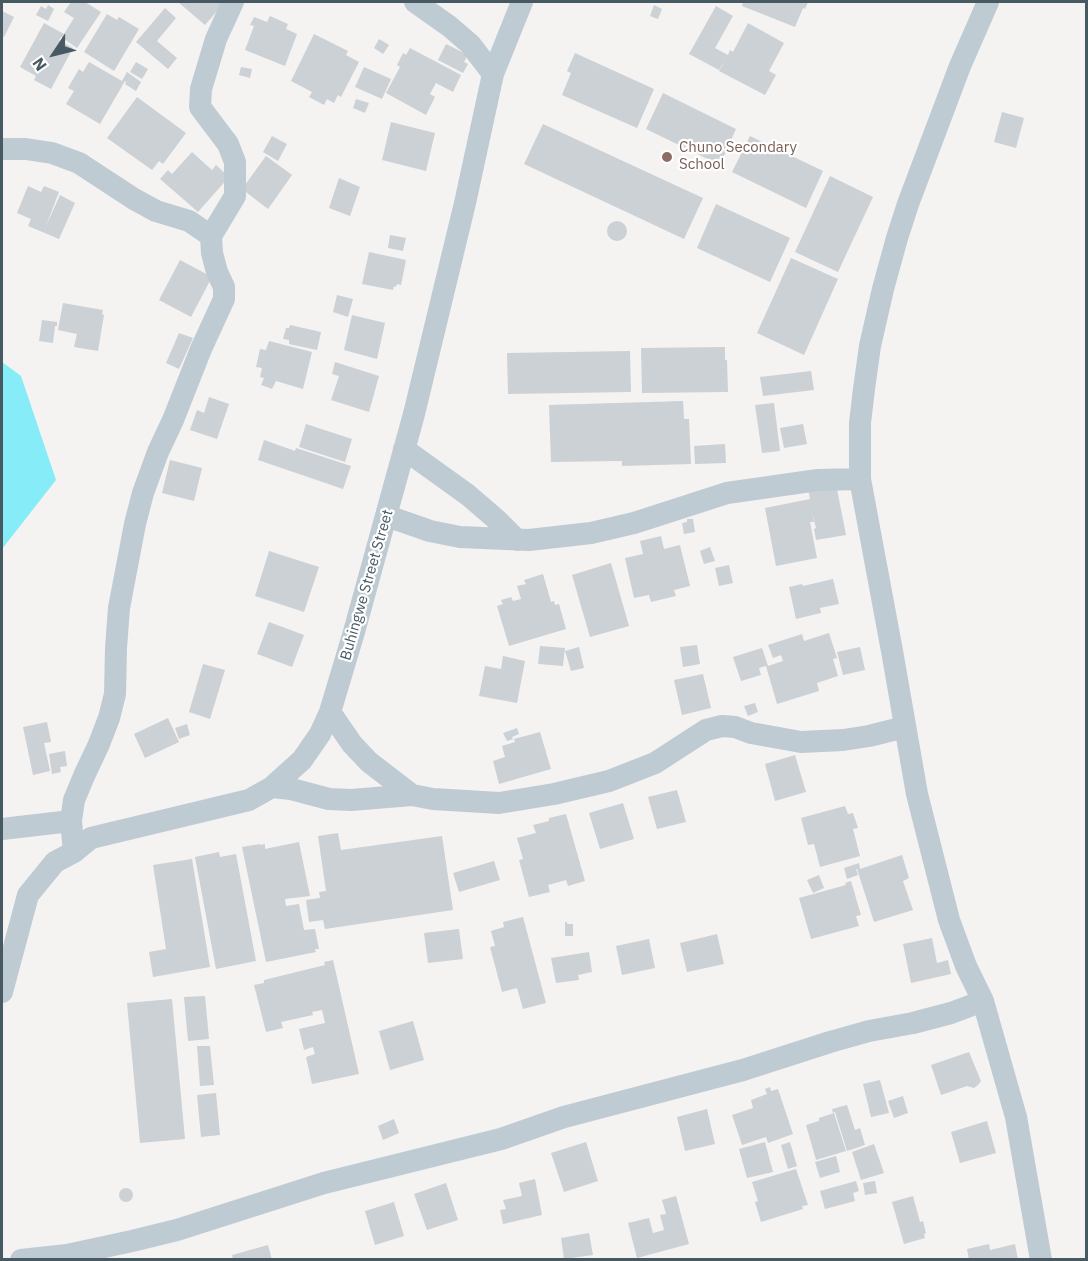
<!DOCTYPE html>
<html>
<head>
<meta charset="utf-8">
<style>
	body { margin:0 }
	#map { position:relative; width:1088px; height:1261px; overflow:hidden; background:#f5f2f2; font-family:"IBM Plex Sans",sans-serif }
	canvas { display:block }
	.frame { position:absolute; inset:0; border:3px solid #475962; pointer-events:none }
	.north { position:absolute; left:24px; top:24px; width:60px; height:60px; -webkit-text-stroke:4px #fff; paint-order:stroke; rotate:235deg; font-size:16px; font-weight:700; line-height:24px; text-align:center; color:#475962 }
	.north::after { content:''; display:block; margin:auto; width:21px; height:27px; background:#475962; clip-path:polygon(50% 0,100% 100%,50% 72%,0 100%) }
</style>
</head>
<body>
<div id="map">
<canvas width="1088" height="1261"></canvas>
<div class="frame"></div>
<div class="north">N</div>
</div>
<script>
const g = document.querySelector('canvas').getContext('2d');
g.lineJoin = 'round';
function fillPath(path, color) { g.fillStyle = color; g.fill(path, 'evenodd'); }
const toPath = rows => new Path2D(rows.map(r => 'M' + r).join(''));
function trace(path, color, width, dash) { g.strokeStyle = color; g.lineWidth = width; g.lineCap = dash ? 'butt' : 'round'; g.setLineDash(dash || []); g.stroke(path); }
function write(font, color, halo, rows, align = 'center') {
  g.font = font + ' "IBM Plex Sans",sans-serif'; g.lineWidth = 4.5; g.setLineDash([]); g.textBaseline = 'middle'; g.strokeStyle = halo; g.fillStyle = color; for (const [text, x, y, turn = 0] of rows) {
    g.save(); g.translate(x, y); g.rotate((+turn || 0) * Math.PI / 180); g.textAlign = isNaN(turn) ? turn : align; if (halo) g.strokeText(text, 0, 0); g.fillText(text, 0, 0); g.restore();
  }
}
fillPath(toPath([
	[2,362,21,376,56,480,2,549]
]), '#86ecf7');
fillPath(toPath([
	[71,2,85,2,101,12,77,48,61,37,59,40,73,48,51,89,34,80,36,76,20,67,44,23,64,34,74,18,64,12],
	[178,2,225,2,205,25],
	[743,2,808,2,805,9,803,8,795,27,742,6],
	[48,5,54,9,48,21,36,15,41,6,46,9],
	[654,5,662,9,658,19,650,16],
	[716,6,733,16,715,48,728,55,730,50,733,52,748,23,784,43,769,71,776,75,765,95,719,71,726,58,719,70,689,54],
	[165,8,176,18,157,41,177,58,168,69,136,42],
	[2,11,14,17,4,37,2,36],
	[107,14,117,20,119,17,139,29,114,71,84,52],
	[270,16,288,24,286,29,297,34,285,66,245,50,254,26,250,25,254,17,267,22],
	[314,34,348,51,346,55,359,62,341,97,338,95,334,103,327,99,324,105,309,97,312,92,291,81],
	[379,39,389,45,383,54,374,48],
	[446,44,468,55,464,62,468,64,463,73,438,60],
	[410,48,461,75,453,92,436,83,430,94,435,97,426,115,386,93,400,67,397,65,403,53,406,55],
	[575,53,654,89,637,128,562,95,571,73,567,71],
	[89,62,122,81,127,72,141,82,136,91,125,84,126,82,125,81,100,124,66,104,74,91,68,88,79,69,83,72],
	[136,62,148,69,142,79,130,72],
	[241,67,252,69,250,78,239,75],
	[364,67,391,79,382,99,355,87],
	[663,93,736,129,720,165,646,129],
	[137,97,186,133,163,164,159,161,152,170,107,138],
	[356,99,369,103,365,113,353,108],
	[1002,112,1024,118,1016,148,994,142],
	[391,122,435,133,426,171,382,160],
	[543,124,703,198,684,239,524,164],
	[272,136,287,144,278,161,263,152],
	[750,136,823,171,806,208,732,172],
	[192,152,212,170,216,165,229,177,198,212,160,179,168,170,172,174],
	[266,156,292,175,268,209,242,189],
	[830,176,873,197,838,272,795,252],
	[339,178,360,187,350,216,329,208],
	[28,186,41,192,44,186,59,192,46,226,60,195,75,203,59,239,28,226,31,219,17,213],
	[716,204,790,238,770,282,697,248],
	'607 231a10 10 0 1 1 20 0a10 10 0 1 1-20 0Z',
	[390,235,406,238,403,251,388,248],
	[369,252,406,260,401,285,397,284,396,287,394,286,393,290,362,284],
	[791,258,838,279,804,355,757,333],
	[180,260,212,277,191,317,159,300],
	[337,295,353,299,348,317,333,312],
	[63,303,103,310,102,314,104,315,98,351,74,347,77,334,58,330],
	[352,315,385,323,377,359,344,350],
	[42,320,57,322,57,326,55,326,53,343,39,341],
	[290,325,321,332,317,350,289,344,289,340,283,339,286,328,289,328],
	[179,333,193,338,179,369,166,363],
	[269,341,312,352,303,389,276,381,272,389,261,385,264,378,260,377,262,368,256,367,260,349,266,350],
	[725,347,725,360,727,360,728,392,642,393,641,348],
	[630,351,631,392,508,394,507,353],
	[335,362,379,376,369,412,331,400,339,376,332,374],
	[811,371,814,390,763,396,760,377],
	[209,397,229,404,217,439,190,430,197,410,204,413],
	[683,401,684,419,689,419,691,464,622,466,622,461,551,462,549,405],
	[774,403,780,451,762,453,755,405],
	[306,424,352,439,345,462,299,447],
	[803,424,807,444,784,448,780,428],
	[264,440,295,451,296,448,351,466,343,489,258,460],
	[725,444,726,463,695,464,694,446],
	[170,460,202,468,194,501,162,493],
	[836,484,846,535,816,540,814,529,816,528,812,512,814,522,810,522,817,558,776,566,765,508,810,499,808,489],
	[687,519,693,519,695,532,684,534,682,523,687,522],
	[661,536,664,549,680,545,690,586,674,590,676,596,651,602,649,595,634,598,625,558,643,554,640,541],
	[710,547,715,561,704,564,700,551],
	[269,551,319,567,304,612,255,596],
	[611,563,629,626,590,637,572,575],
	[729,565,733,583,719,586,715,568],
	[543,574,551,602,554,601,555,605,559,604,566,629,509,646,497,606,503,604,501,600,511,597,513,601,521,599,517,586,526,584,524,580],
	[833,579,839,604,820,608,821,613,796,619,789,587,802,584,803,586],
	[269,622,304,635,292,667,257,654],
	[829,633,837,658,833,659,838,676,817,683,819,691,777,704,766,666,759,668,761,675,741,681,733,657,762,648,768,666,783,661,781,655,773,658,768,645,802,634,804,641],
	[697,645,700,664,683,667,680,647],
	[540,646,565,648,563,666,538,664],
	[579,647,584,668,571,671,565,651],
	[860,647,865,670,843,675,837,652],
	[503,656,525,661,517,703,479,696,485,666,501,669],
	[203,664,225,670,210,719,189,712],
	[703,674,711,708,682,715,674,680],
	[755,703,758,712,748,716,744,706],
	[168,718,179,742,145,758,134,734],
	[47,722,51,742,44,743,50,771,33,775,23,727],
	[187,724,190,735,179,739,175,728],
	[517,728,519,734,512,737,513,739,507,741,503,733],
	[540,732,551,769,499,784,493,761,505,757,502,746,515,742,514,739],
	[65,751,67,766,60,767,61,772,52,774,49,754],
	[795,755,806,792,775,801,765,764],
	[677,790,686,822,657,829,648,797],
	[623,803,634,839,600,849,589,813],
	[845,806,848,814,853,813,858,828,853,829,860,856,820,867,814,844,808,845,801,818],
	[566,814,585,881,568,886,566,880,548,885,550,892,529,897,519,860,523,859,517,838,536,833,533,825,549,821,549,818],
	[338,833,341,850,442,836,453,910,325,929,323,920,309,922,306,900,320,898,319,892,326,891,318,836],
	[299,842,310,896,285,899,286,906,299,904,304,930,315,929,319,949,315,949,316,952,266,962,242,847,260,844,260,845,265,844,265,849],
	[219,852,220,857,236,854,256,961,216,969,195,857],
	[902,855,909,878,903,881,913,910,874,922,857,869,856,869,858,875,847,879,844,868,859,863,860,869],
	[192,859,210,967,153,977,149,952,166,949,153,865],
	[494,861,500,880,459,892,453,873],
	[819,875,824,888,813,893,807,880],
	[851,881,861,915,856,916,859,926,811,939,799,898,846,885,845,883],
	[523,917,546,1003,523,1009,517,988,502,992,490,947,495,946,491,931,504,927,503,922],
	[565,922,567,922,567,924,573,924,573,936,565,936],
	[459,929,463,959,428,963,424,933],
	[717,934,724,964,687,972,680,943],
	[932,938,937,963,948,960,951,974,911,983,903,944],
	[649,939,655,968,622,975,616,946],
	[589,952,592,972,578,975,579,980,556,983,551,958],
	[333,960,359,1074,312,1084,306,1057,315,1054,313,1047,304,1050,299,1029,325,1023,322,1010,312,1012,313,1015,281,1022,283,1028,266,1032,254,985,264,983,264,980,325,965,324,962],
	[205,996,209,1039,188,1041,184,997],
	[172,999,185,1139,140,1143,127,1003],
	[413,1021,424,1060,390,1070,379,1031],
	[197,1046,210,1046,214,1085,200,1086],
	[969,1052,981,1081,978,1085,974,1088,967,1086,941,1095,931,1065],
	[880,1080,889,1113,871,1117,863,1084],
	[770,1087,771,1091,778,1089,793,1134,768,1143,766,1137,742,1145,732,1115,753,1108,751,1100,767,1094,765,1089],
	[216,1093,220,1135,201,1137,197,1095],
	[903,1096,908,1113,894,1118,888,1101],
	[847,1105,855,1130,860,1128,865,1145,847,1151,835,1112,833,1113,832,1109],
	[707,1109,715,1144,685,1151,677,1117],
	[834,1113,846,1151,816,1160,806,1125,819,1121,819,1118],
	[394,1119,399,1133,383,1140,378,1126],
	[987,1121,996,1153,960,1163,951,1132],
	[586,1142,598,1181,564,1192,551,1153],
	[765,1142,773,1172,747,1178,739,1149],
	[790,1142,797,1166,788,1169,781,1145],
	[874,1144,884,1173,861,1180,852,1152],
	[836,1156,840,1172,820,1178,815,1162],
	[796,1169,808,1205,802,1206,803,1209,761,1222,755,1202,758,1201,752,1182],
	[535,1179,542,1215,503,1224,500,1210,506,1209,503,1200,522,1196,519,1183],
	[856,1181,859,1191,853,1193,855,1201,825,1209,820,1191],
	[875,1181,877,1193,865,1195,863,1183],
	[446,1183,458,1220,427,1230,414,1194],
	'119 1195a7 7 0 1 1 14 0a7 7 0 1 1-14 0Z',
	[676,1196,689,1244,637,1258,628,1223,649,1218,653,1233,664,1230,660,1215,666,1214,662,1200],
	[913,1196,920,1222,923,1221,926,1233,924,1234,925,1238,904,1244,892,1202],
	[394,1202,404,1236,375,1245,365,1211],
	[589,1233,593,1255,564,1259,561,1238],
	[989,1244,990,1250,1015,1244,1018,1260,969,1260,967,1249],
	[268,1245,272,1260,233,1260,232,1255]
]), '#cbd1d5');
trace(toPath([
	[415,2,449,26,470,44,493,74],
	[988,2,960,66,908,204,897,238,883,289,870,346,864,389,860,423,860,479,892,651,917,794,949,920,966,966,983,1001,1016,1117,1041,1260],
	[2,149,26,149,52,153,79,163,134,199,156,211,189,221,211,236],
	[404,449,468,495,497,520,517,540],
	[387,516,430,531,460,537,529,540,591,533,634,523,727,493,818,480,860,479],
	[330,712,352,744,369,762,412,795,433,799,499,803,554,794,609,781,655,763,706,730,722,726,735,727,751,733,801,742,843,740,869,736,905,727],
	[272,787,291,789,329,799,351,800,412,795],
	[2,829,71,821],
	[74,852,71,821,74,800,84,776,99,744,109,718,115,694,116,648,119,608,135,524,143,493,158,452,173,420,201,349,224,299,224,287,217,272,212,253,211,236,235,196,235,162,228,144,200,107,201,89,216,39,233,2],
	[2,992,28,895,55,862,74,852,91,838,249,800,272,787,302,760,320,734,330,712,354,632,414,414,465,203,493,74,522,2],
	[21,1260,67,1255,132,1241,177,1230,324,1183,501,1139,564,1117,743,1070,830,1042,869,1031,913,1023,951,1013,983,1001]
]), '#bfcbd3', 22);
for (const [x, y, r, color] of [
	[667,157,6,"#8d6e63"]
]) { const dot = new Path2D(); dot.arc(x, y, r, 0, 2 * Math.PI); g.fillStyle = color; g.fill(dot); trace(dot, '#fff', 2); }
write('15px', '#785e54', '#fff', [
	["Chuno Secondary",679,148],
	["School",679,165]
], 'left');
write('15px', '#475962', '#fff', [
	["Buhingwe Street Street",367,585,-74]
]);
</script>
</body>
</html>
